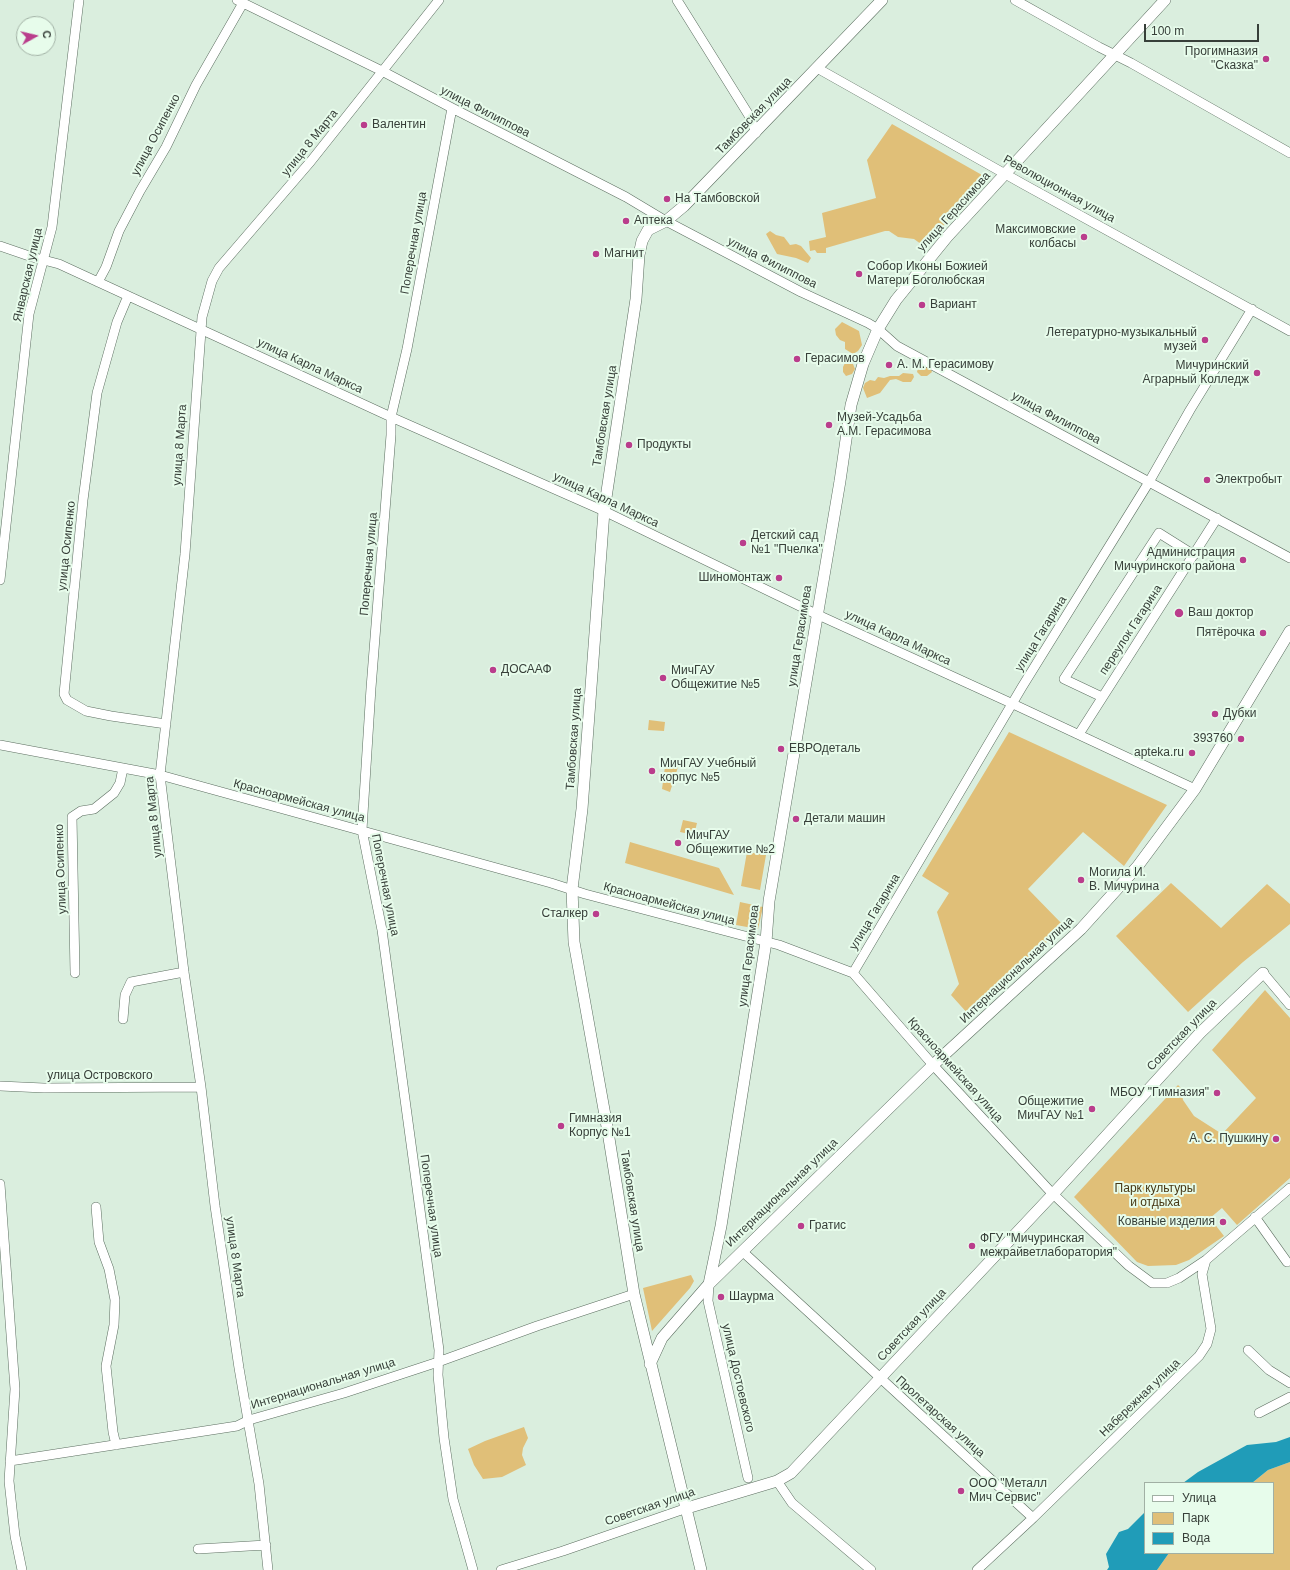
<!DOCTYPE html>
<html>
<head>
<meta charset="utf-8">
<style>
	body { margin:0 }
	#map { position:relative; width:1290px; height:1570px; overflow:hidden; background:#daeede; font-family:Arial,sans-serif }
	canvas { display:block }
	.legend { position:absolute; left:1144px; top:1482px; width:130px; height:72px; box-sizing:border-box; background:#e7fceb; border:1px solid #a1b0a4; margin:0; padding:5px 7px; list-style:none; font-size:12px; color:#373f39 }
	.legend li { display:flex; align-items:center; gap:8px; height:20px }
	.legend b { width:20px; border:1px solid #a1b0a4 }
	.north { position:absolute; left:16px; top:16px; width:40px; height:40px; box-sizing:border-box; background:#e7fceb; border:1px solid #a1b0a4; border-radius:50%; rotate:82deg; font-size:11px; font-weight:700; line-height:16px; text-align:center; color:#373f39 }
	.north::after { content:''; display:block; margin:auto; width:14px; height:18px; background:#ba3d8c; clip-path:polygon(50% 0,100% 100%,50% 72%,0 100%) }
	.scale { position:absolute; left:1144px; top:24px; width:115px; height:18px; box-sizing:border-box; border:2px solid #373f39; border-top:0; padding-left:5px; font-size:12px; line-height:14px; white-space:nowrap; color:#373f39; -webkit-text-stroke:3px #e7fceb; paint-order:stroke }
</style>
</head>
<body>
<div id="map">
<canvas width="1290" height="1570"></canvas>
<ul class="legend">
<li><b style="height:5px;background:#fff"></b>Улица</li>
<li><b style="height:11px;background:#e0bf78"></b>Парк</li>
<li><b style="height:11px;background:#209cb8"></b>Вода</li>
</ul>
<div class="north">С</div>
<div class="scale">100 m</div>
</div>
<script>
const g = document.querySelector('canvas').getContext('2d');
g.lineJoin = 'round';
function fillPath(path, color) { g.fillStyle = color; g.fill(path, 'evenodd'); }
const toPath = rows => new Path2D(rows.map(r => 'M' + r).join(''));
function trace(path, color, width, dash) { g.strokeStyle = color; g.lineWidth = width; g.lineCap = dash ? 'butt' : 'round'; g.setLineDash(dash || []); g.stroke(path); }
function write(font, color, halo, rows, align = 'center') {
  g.font = font + ' Arial,sans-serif'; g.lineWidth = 4; g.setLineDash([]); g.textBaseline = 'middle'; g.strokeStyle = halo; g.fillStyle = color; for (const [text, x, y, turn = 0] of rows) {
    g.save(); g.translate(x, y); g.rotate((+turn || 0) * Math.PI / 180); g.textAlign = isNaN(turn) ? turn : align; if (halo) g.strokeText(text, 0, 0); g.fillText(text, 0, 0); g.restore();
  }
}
fillPath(toPath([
	[892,124,982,175,984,179,983,182,925,247,914,239,898,237,889,231,885,231,826,248,826,253,817,253,815,250,810,251,809,241,826,237,822,213,876,198,867,160],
	[770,231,776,235,784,237,790,245,796,244,801,246,811,258,808,263,796,258,777,254,766,234],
	[842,322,859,331,862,345,858,351,853,354,845,349,845,342,840,340,836,335,835,329],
	[845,363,853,364,855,369,852,374,846,376,843,372,843,367],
	[923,364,930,367,932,372,927,376,921,376,917,372,918,368],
	[903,373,913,374,914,377,911,382,903,382,896,379,890,380,880,393,867,398,863,388,865,383,870,380,875,381,878,377,884,378,890,376,899,376],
	[649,720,665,722,664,731,648,730],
	[1009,732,1167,805,1124,866,1083,832,1028,889,1064,926,969,1015,951,995,959,984,937,912,949,893,922,876],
	[666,759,679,764,670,792,662,789],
	[683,820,697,823,694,835,680,832],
	[630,842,719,868,734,895,625,863],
	[747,852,766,855,760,890,741,886],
	[1171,883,1221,928,1267,884,1290,904,1290,924,1243,962,1188,1012,1116,936],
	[740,902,763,907,758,929,736,925],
	[1265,990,1290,1018,1290,1178,1237,1225,1222,1208,1210,1218,1224,1236,1189,1260,1176,1265,1148,1266,1137,1262,1074,1197,1178,1085,1181,1088,1183,1100,1194,1116,1222,1134,1256,1098,1212,1050],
	[691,1275,694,1281,690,1288,652,1331,643,1288],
	[524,1427,528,1438,523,1448,522,1455,526,1465,502,1477,483,1479,474,1465,468,1449,485,1441],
	[1290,1462,1290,1570,1157,1570,1169,1553,1273,1553,1273,1483,1252,1483,1268,1470]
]), '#e0bf78');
fillPath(toPath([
	[1290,1437,1290,1462,1268,1470,1252,1483,1183,1483,1198,1472,1247,1445,1276,1442],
	[1145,1512,1145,1553,1169,1553,1157,1570,1107,1570,1109,1567,1106,1554,1119,1532,1128,1529]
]), '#209cb8');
const minor = toPath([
	[237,0,382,71,452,108,626,197,666,221,801,292,868,323,878,329,897,346,1290,558],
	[677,0,750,117,756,133],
	[1015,0,1099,47,1131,63,1290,153],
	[817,68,1023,184,1290,331],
	[452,108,407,349,391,417,391,435,371,688,362,830,382,930,439,1350,438,1375,444,1438,453,1499,473,1570],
	[0,246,32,257,59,264,391,417,604,511,816,614,1013,704,1195,789],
	[98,282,106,267,119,231,140,191,166,147,196,85,243,3],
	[128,296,117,322,97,393,83,500,64,694,67,700,86,711,111,716,166,724],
	[0,580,29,314,52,227,79,0],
	[1102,697,1064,679,1159,533,1194,555],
	[1079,734,1217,518],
	[0,745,160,775,551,883,585,894,779,945,853,973,933,1065,1049,1190,1129,1266,1152,1283,1167,1283,1179,1278,1206,1260,1290,1188],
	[75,973,72,817,81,811,94,809,114,793,120,783,123,768],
	[853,973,1022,687,1149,482,1190,410,1252,309],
	[1263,973,1290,1005],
	[123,1019,125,995,131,982,184,972],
	[0,1086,44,1088,201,1087],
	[0,1184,15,1389,9,1481,15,1536,22,1570],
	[96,1207,99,1242,109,1269,115,1300,114,1325,106,1366,113,1432,116,1445],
	[1255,1217,1287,1262],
	[742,1251,1033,1518],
	[709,1284,708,1301,748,1478],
	[1248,1350,1269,1370,1290,1383],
	[1259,1413,1290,1397],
	[10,1461,237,1426,249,1420,344,1393,438,1362,537,1326,634,1294],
	[777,1481,792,1503,871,1570],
	[198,1549,266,1545],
	[268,1570,259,1484,239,1368,215,1206,201,1087,184,972,160,775,185,554,202,317,212,281,219,268,311,161,439,0],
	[501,1570,563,1551,687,1508],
	[977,1570,1033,1518,1199,1356,1207,1344,1211,1329,1202,1274,1206,1260]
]);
const major = toPath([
	[709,1284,721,1226,766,942,769,901,840,481,851,405,863,364,878,329,896,300,947,237,1165,0],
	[650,1364,662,1338,709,1284,933,1065,1081,929,1137,867,1195,789,1290,631],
	[687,1508,777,1481,791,1473,1054,1193,1200,1033,1263,973],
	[701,1570,634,1294,608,1132,574,942,572,889,582,809,604,511,636,299,639,255,642,241,648,230,666,221,684,206,882,0]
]);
trace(minor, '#5c6e60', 10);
trace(major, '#5c6e60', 12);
trace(minor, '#fff', 9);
trace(major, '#fff', 11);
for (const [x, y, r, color] of [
	[1266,59,4,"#ba3d8c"],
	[364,125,4,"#ba3d8c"],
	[667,199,4,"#ba3d8c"],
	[626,221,4,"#ba3d8c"],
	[1084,237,4,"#ba3d8c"],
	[596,254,4,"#ba3d8c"],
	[859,274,4,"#ba3d8c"],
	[922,305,4,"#ba3d8c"],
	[1205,340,4,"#ba3d8c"],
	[797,359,4,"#ba3d8c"],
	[889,365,4,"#ba3d8c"],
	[1257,373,4,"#ba3d8c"],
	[829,425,4,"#ba3d8c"],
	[629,445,4,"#ba3d8c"],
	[1207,480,4,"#ba3d8c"],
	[743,543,4,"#ba3d8c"],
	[1243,560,4,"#ba3d8c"],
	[779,578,4,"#ba3d8c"],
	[1179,613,5,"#ba3d8c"],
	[1263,633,4,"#ba3d8c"],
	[493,670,4,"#ba3d8c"],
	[663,678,4,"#ba3d8c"],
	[1215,714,4,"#ba3d8c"],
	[1241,739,4,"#ba3d8c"],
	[781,749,4,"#ba3d8c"],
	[1192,753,4,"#ba3d8c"],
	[652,771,4,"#ba3d8c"],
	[796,819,4,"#ba3d8c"],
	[678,843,4,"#ba3d8c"],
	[1081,880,4,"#ba3d8c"],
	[596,914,4,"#ba3d8c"],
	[1217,1093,4,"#ba3d8c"],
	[1092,1109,4,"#ba3d8c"],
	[561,1126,4,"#ba3d8c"],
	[1276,1139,4,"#ba3d8c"],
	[1223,1222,4,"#ba3d8c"],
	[801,1226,4,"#ba3d8c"],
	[972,1246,4,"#ba3d8c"],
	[721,1297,4,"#ba3d8c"],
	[961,1491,4,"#ba3d8c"]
]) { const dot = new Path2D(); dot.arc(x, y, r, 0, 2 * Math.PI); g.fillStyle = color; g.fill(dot); trace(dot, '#e7fceb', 1.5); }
write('12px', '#373f39', '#e7fceb', [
	["Прогимназия",1258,52,"right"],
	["\"Сказка\"",1258,66,"right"],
	["Валентин",372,125],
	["На Тамбовской",675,199],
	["Аптека",634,221],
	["Максимовские",1076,230,"right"],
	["колбасы",1076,244,"right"],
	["Магнит",604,254],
	["Собор Иконы Божией",867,267],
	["Матери Боголюбская",867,281],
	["Вариант",930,305],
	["Летературно-музыкальный",1197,333,"right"],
	["музей",1197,347,"right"],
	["Герасимов",805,359],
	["А. М. Герасимову",897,365],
	["Мичуринский",1249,366,"right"],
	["Аграрный Колледж",1249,380,"right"],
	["Музей-Усадьба",837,418],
	["А.М. Герасимова",837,432],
	["Продукты",637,445],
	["Электробыт",1215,480],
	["Детский сад",751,536],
	["№1 \"Пчелка\"",751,550],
	["Администрация",1235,553,"right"],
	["Мичуринского района",1235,567,"right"],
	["Шиномонтаж",771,578,"right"],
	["Ваш доктор",1188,613],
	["Пятёрочка",1255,633,"right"],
	["ДОСААФ",501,670],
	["МичГАУ",671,671],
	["Общежитие №5",671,685],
	["Дубки",1223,714],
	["393760",1233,739,"right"],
	["ЕВРОдеталь",789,749],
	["apteka.ru",1184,753,"right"],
	["МичГАУ Учебный",660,764],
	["корпус №5",660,778],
	["Детали машин",804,819],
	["МичГАУ",686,836],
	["Общежитие №2",686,850],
	["Могила И.",1089,873],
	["В. Мичурина",1089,887],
	["Сталкер",588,914,"right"],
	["МБОУ \"Гимназия\"",1209,1093,"right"],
	["Общежитие",1084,1102,"right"],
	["МичГАУ №1",1084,1116,"right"],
	["Гимназия",569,1119],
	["Корпус №1",569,1133],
	["А. С. Пушкину",1268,1139,"right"],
	["Кованые изделия",1215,1222,"right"],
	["Гратис",809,1226],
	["ФГУ \"Мичуринская",980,1239],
	["межрайветлаборатория\"",980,1253],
	["Шаурма",729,1297],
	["ООО \"Металл",969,1484],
	["Мич Сервис\"",969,1498]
], 'left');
write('12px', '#373f39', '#e7fceb', [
	["улица Филиппова",485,112,27],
	["Тамбовская улица",754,116,-46],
	["улица Осипенко",156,135,-62],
	["улица 8 Марта",310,143,-51],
	["Революционная улица",1059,189,29],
	["улица Герасимова",954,212,-48],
	["Поперечная улица",414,243,-80],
	["улица Филиппова",772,263,27],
	["Январская улица",28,275,-77],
	["улица Карла Маркса",310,366,25],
	["Тамбовская улица",605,416,-81],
	["улица Филиппова",1056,418,28],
	["улица 8 Марта",180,445,-86],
	["улица Карла Маркса",606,500,25],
	["улица Осипенко",67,546,-84],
	["Поперечная улица",369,564,-85],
	["переулок Гагарина",1131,630,-57],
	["улица Гагарина",1041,634,-58],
	["улица Герасимова",800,636,-81],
	["улица Карла Маркса",898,638,25],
	["Тамбовская улица",574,739,-86],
	["Красноармейская улица",299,801,15],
	["улица 8 Марта",154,817,-96],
	["улица Осипенко",61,869,-92],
	["Поперечная улица",385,885,79],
	["Красноармейская улица",669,904,15],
	["улица Гагарина",875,912,-59],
	["улица Герасимова",749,956,-83],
	["Интернациональная улица",1017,970,-43],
	["Советская улица",1182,1035,-46],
	["Красноармейская улица",955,1070,48],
	["улица Островского",100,1076],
	["Интернациональная улица",782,1193,-44],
	["Тамбовская улица",632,1201,81],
	["Поперечная улица",431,1206,82],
	["улица 8 Марта",235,1257,82],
	["Советская улица",912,1325,-47],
	["улица Достоевского",738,1378,77],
	["Интернациональная улица",323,1384,-17],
	["Набережная улица",1140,1398,-44],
	["Пролетарская улица",940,1417,42],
	["Советская улица",650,1507,-19]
]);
write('12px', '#473815', '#e7fceb', [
	["Парк культуры",1155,1189],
	["и отдыха",1155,1203]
]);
</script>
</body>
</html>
